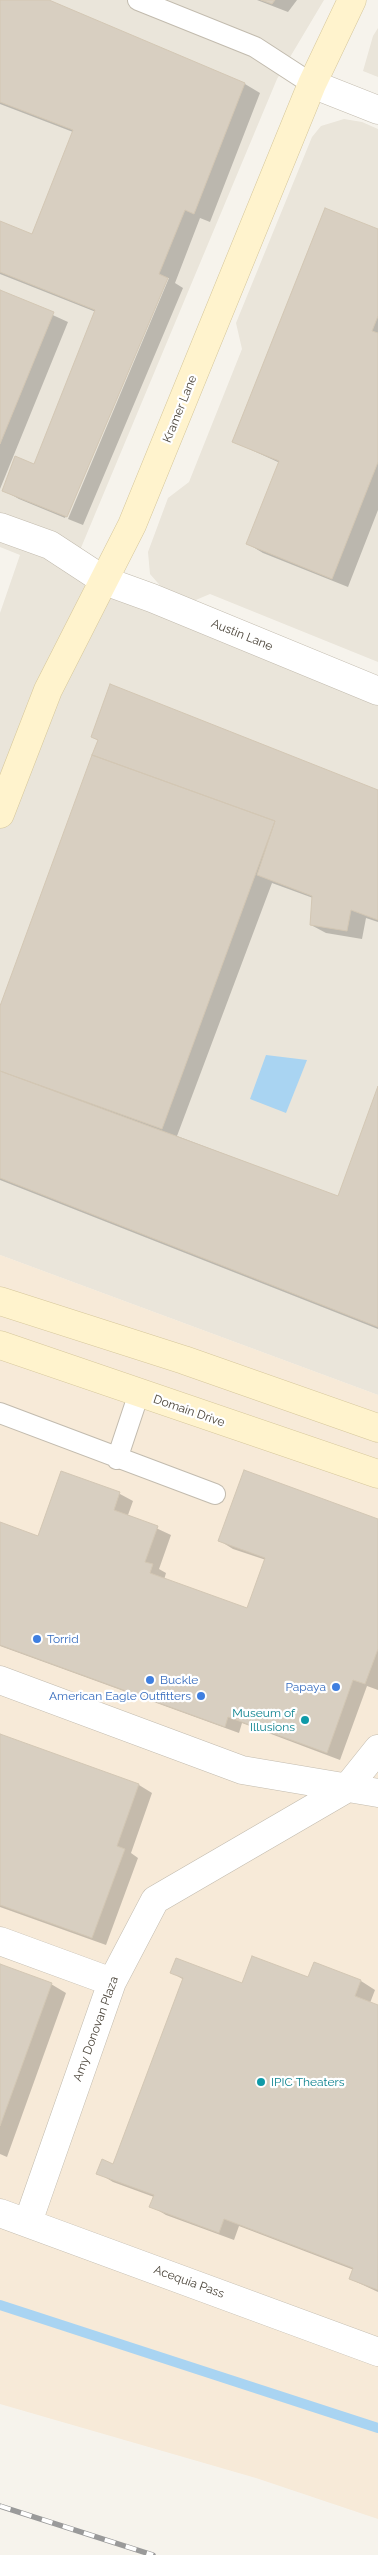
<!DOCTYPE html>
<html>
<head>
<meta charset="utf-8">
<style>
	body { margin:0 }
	canvas { display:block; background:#f6f3ec }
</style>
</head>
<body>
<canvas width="378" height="2555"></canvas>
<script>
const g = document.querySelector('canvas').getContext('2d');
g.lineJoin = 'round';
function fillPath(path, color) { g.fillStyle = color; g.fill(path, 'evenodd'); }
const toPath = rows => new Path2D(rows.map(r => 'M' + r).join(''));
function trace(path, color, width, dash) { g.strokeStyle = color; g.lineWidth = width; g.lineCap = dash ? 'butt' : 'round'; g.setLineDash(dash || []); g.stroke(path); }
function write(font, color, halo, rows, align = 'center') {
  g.font = font + ' Raleway,sans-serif'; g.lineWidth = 4.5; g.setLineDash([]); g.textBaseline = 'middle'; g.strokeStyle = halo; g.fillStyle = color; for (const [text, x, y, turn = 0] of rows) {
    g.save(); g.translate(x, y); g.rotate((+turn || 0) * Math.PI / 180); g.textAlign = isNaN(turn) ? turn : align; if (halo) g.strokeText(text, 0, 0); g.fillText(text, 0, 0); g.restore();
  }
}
fillPath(toPath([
	[0,0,324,0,277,79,70,574,378,695,378,1395,0,1255,0,613,20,555,0,547],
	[378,28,378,77,363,71,373,36],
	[344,119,362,122,378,129,378,662,210,594,191,602,164,590,150,574,148,552,168,498,189,482,242,349,236,323,312,137,321,126]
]), '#eae5da');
fillPath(toPath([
	[0,1255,378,1395,378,2519,256,2478,0,2404]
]), '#f7ead8');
fillPath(toPath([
	[266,1055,307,1060,286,1113,250,1099]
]), '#a9d4f2');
fillPath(toPath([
	[0,0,45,0,245,84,260,93,210,222,200,218,175,283,183,288,83,525,68,519,169,278,167,278,65,518,19,499,3,490,35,465,96,312,0,274,0,223,33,236,73,132,0,104],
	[257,0,297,0,288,12],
	[378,230,378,510,348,587,263,553,248,544,280,463,234,442],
	[0,291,68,322,0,489],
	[92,737,378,791,378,922,366,918,362,939,326,933,311,925,313,898,272,883,177,1136,338,1197,378,1090,378,1329,0,1180,0,1010,99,740],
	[62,1473,120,1494,133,1501,128,1515,171,1535,159,1569,166,1573,164,1580,248,1610,266,1560,233,1549,220,1541,378,1521,378,1690,367,1686,340,1760,242,1723,239,1733,0,1646,0,1524,38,1538],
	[0,1735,139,1785,152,1793,131,1853,138,1858,106,1945,0,1907],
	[0,1966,51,1984,66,1993,7,2157,0,2154],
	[171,1972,243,1984,309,1979,361,1981,375,1990,370,2003,378,2006,378,2292,350,2279,354,2270,239,2226,234,2240,166,2215,151,2206,154,2197,113,2182,98,2173,114,2165,184,1980]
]), '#0003');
trace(toPath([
	[0,2305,378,2428]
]), '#a9d4f2', 10);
const building = toPath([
	[0,0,49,0,245,83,194,214,185,210,159,274,168,278,67,517,2,491,15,456,34,464,95,310,0,272,0,221,32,234,73,130,0,102,0,0],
	[261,0,275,0,272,4,261,0],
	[325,208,378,229,378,316,372,331,378,333,378,462,332,579,246,544,279,461,232,442,325,208],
	[0,290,54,312,0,444,0,290],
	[110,684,378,790,378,920,351,910,347,931,310,925,312,896,257,875,275,821,92,755,98,740,91,737,110,684],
	[92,755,275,821,162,1129,0,1071,0,1006,92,755],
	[0,1071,338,1196,378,1086,378,1327,0,1178,0,1071],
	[244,1470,378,1519,378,1649,365,1684,353,1680,327,1753,228,1717,225,1727,0,1645,0,1522,38,1536,61,1471,120,1492,114,1510,158,1526,145,1562,153,1564,150,1573,247,1608,265,1558,218,1541,244,1470],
	[0,1734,139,1784,117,1846,125,1849,92,1938,0,1905,0,1734],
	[252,1956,308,1977,314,1962,361,1980,355,1996,378,2005,378,2290,349,2279,353,2268,224,2219,219,2233,149,2207,154,2195,96,2174,102,2159,113,2164,183,1978,170,1973,176,1958,242,1983,252,1956],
	[0,1964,52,1983,0,2126,0,1964]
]);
fillPath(building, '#d8cfc1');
trace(building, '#d3c7b4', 1);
const lane = toPath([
	[138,0,255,47,312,84],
	[0,1413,215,1494],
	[117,1459,139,1393]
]);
const street = toPath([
	[312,84,378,110],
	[0,527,50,545,105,581,152,598,378,691],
	[0,1680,242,1770,378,1793],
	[0,1941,112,1982],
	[0,2213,378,2352],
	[28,2222,112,1982,155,1900,346,1789,378,1749]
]);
const secondary = toPath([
	[0,814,48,690,132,525,312,84,352,0],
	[0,1301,184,1360,378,1428],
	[0,1345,378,1474]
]);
trace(lane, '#c2bbae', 22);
trace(street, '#c2bbae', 29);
trace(secondary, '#d6c79b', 29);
trace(lane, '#fff', 20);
trace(street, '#fff', 28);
trace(secondary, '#fff3cd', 28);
const rail = toPath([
	[0,2506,153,2555]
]);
trace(rail, '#9a9a9a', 5.5);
trace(rail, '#fff', 4, [11]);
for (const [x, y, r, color] of [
	[37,1639,5,"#3f7fe0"],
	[150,1680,5,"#3f7fe0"],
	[336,1687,5,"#3f7fe0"],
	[201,1696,5,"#3f7fe0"],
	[305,1720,5,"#0f9aa8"],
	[261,2082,5,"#0f9aa8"]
]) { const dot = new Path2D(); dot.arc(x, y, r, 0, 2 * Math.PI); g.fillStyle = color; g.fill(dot); trace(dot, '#fff', 2); }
write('12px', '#4b4439', '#fff', [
	["Kramer Lane",180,409,-68],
	["Austin Lane",242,635,22],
	["Domain Drive",189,1411,19],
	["Amy Donovan Plaza",96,2029,-70],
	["Acequia Pass",189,2282,20]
]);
write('12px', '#366cbe', '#fff', [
	["Torrid",47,1639],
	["Buckle",160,1680],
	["Papaya",326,1687,"right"],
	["American Eagle Outfitters",191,1696,"right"]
], 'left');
write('12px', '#0d838f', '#fff', [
	["Museum of",295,1713],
	["Illusions",295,1727],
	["IPIC Theaters",271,2082,"left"]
], 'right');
</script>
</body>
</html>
